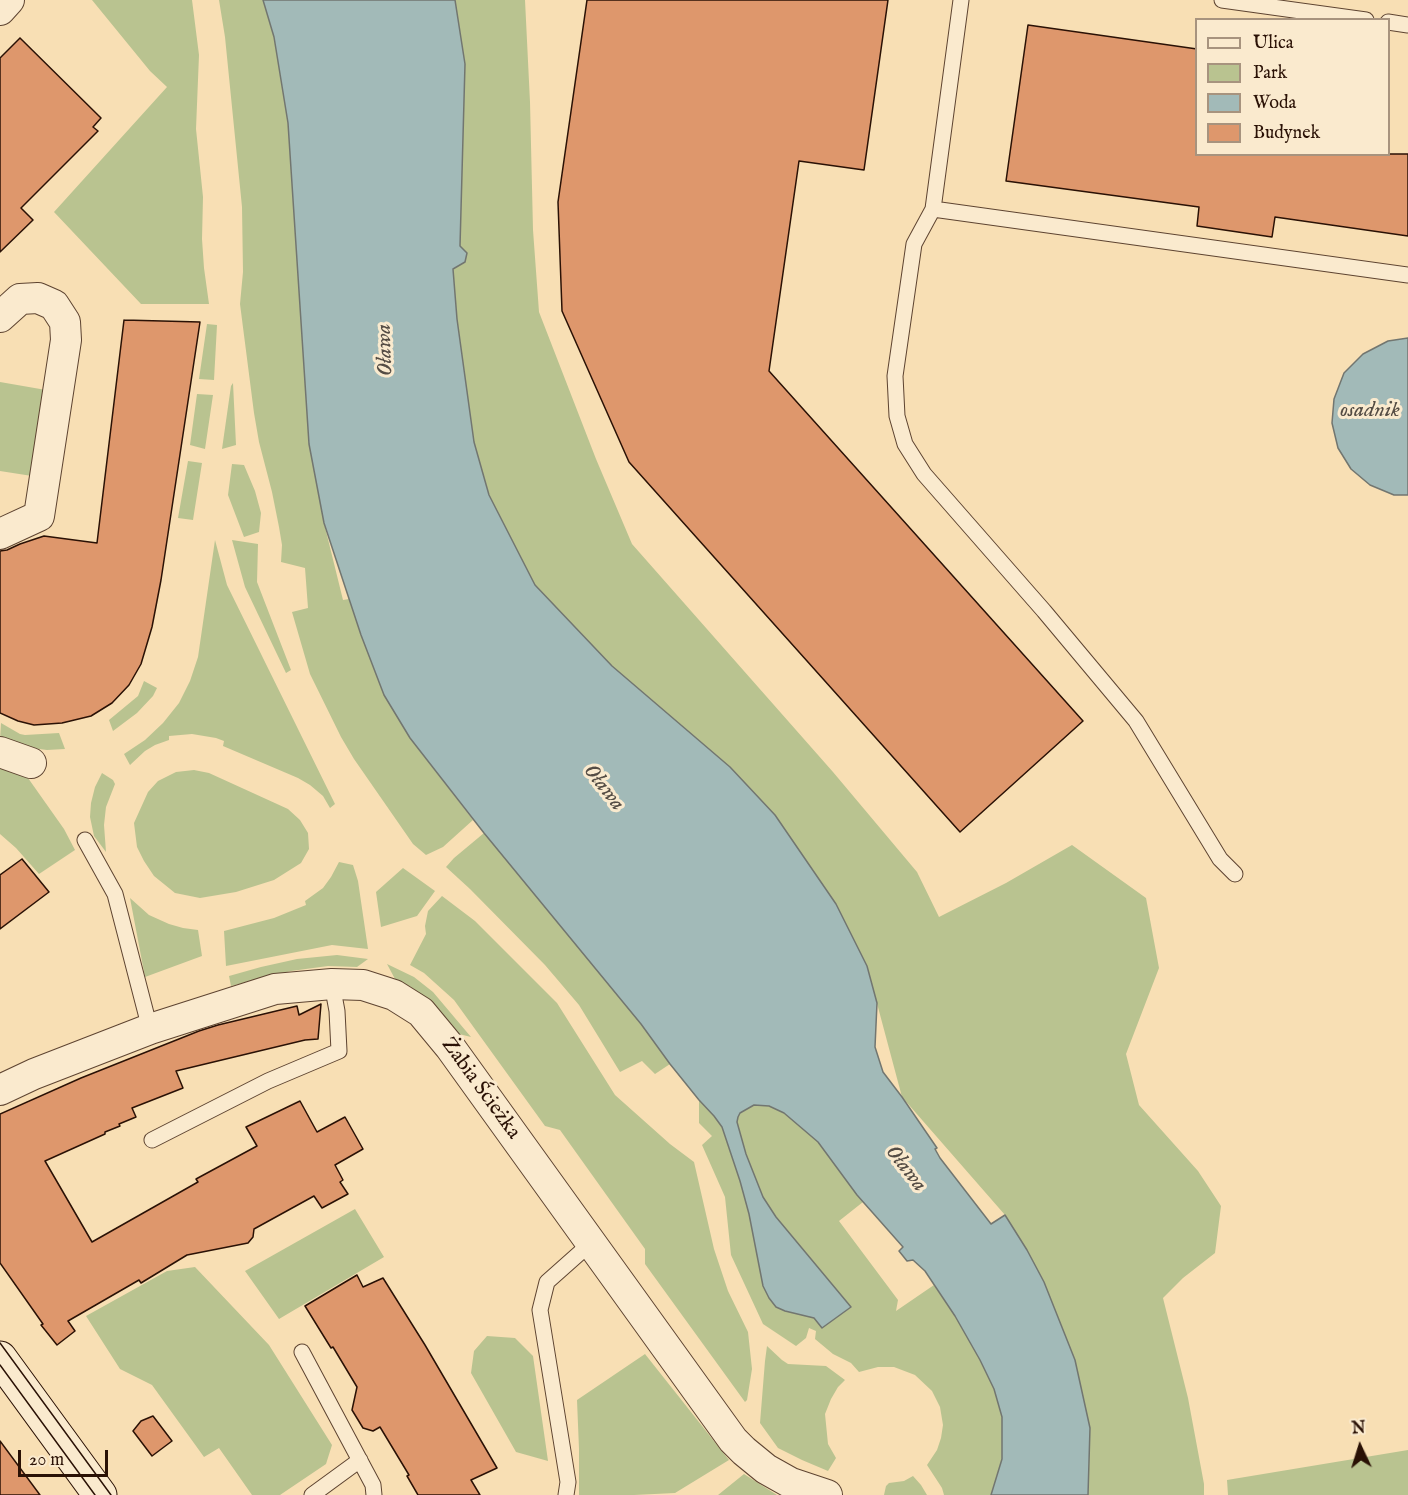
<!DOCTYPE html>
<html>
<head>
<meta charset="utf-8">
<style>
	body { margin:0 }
	#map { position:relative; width:1408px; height:1495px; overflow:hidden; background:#f8dfb4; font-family:"IM FELL English",serif }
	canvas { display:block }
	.legend { position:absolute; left:1195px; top:18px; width:195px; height:138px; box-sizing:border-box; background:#faeace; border:2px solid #a7937e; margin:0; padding:8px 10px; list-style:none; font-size:18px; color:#2a1105 }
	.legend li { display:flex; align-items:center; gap:12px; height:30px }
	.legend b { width:30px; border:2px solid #a7937e }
	.north { position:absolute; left:1330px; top:1417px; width:60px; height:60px; -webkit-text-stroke:4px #faeace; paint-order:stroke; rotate:356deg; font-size:16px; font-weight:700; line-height:24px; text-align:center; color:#2a1105 }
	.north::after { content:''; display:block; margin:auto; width:21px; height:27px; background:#2a1105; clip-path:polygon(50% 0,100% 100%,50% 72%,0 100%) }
	.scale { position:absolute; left:18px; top:1450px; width:90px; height:27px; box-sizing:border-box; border:3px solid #2a1105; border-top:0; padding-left:8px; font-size:18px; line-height:21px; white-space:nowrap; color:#2a1105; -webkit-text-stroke:4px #faeace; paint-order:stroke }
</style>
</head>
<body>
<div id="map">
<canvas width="1408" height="1495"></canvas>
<ul class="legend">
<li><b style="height:8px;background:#faeace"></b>Ulica</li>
<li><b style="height:16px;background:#b9c390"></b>Park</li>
<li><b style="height:16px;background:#a2bab8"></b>Woda</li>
<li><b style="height:16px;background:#de976c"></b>Budynek</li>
</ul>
<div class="north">N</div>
<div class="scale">20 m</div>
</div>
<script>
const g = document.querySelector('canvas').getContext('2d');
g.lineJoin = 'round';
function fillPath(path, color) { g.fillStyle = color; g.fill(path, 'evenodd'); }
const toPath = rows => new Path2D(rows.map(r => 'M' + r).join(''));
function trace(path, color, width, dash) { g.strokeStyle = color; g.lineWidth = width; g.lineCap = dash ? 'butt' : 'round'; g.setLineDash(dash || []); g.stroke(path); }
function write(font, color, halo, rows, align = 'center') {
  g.font = font + ' "IM FELL English",serif'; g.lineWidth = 6; g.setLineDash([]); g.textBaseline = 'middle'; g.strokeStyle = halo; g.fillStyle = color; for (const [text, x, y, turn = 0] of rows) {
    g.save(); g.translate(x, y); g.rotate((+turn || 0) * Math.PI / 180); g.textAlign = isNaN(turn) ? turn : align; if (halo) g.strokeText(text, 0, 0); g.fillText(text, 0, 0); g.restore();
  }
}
fillPath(toPath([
	[92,0,192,0,199,55,196,129,203,197,202,239,204,268,209,304,141,304,54,212,167,87,150,71],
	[219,0,263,0,274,37,288,123,309,444,324,523,343,600,349,599,384,695,410,738,473,820,443,847,426,855,413,844,354,759,341,737,310,674,292,612,308,608,305,568,281,562,282,545,279,527,272,492,259,442,254,413,240,304,243,272,242,207,225,37],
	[455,0,525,0,530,102,533,230,539,312,596,459,632,544,833,772,917,872,939,917,1006,883,1072,845,1146,898,1159,968,1126,1054,1139,1105,1198,1171,1221,1206,1215,1253,1183,1278,1163,1298,1188,1398,1204,1484,1204,1495,1088,1495,1090,1428,1044,1282,1005,1215,902,1097,867,966,836,904,775,815,730,767,612,666,535,585,489,495,474,442,457,319,453,269,465,262,460,246,465,64],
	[207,324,217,325,214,380,199,379],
	[0,382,46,390,32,476,0,471],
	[233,383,236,445,222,449,231,386],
	[197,394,213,395,205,449,190,445],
	[188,461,202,463,193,520,178,518],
	[232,464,244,465,255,491,261,513,259,532,244,537,228,495],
	[215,540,227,585,335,804,330,808,323,796,310,785,298,778,223,746,224,741,216,738,192,734,169,736,169,740,155,745,145,751,130,765,124,754,145,740,163,723,179,703,190,681,198,657],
	[232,540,258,544,257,582,291,670,286,673,245,587],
	[144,681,157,688,153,696,137,713,113,731,109,720,138,696],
	[1,723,20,734,25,735,59,733,65,749,47,750,24,747,0,740],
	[0,766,28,778,64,829,75,850,39,874,16,848,0,834],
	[194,770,209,773,288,809,300,820,308,833,309,849,301,863,274,880,236,892,200,898,175,893,154,876,144,861,137,847,134,823,148,792,158,781,176,772],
	[102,773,113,780,115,784,106,807,104,825,106,852,94,836,90,817,91,803,95,787],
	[484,833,641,1024,670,1064,655,1074,642,1061,620,1072,579,1005,545,965,470,889,446,867,454,858],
	[339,862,353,865,358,881,368,949,332,945,226,966,224,931,274,918,306,905,305,901,323,888,331,877],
	[403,868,435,891,417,916,381,927,376,892],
	[442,896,475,921,557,1003,615,1095,670,1144,694,1162,714,1249,728,1291,748,1332,752,1369,747,1400,745,1402,645,1264,645,1249,560,1130,545,1126,454,1000,424,973,410,965,426,934,425,926,428,911],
	[130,898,149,915,169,924,183,928,198,930,202,956,145,977],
	[337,955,368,959,357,967,328,966,291,971,231,986,229,976,261,967,297,959],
	[387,964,414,977,433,992,471,1037,455,1033,433,1004,411,987,395,979],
	[699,1100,727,1109,754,1105,769,1106,785,1113,818,1142,863,1202,839,1221,898,1300,896,1311,934,1285,955,1316,980,1360,994,1389,1002,1417,1002,1459,991,1495,944,1495,942,1488,927,1465,937,1450,941,1438,943,1425,940,1407,932,1391,915,1375,894,1367,878,1367,859,1372,851,1363,833,1354,815,1339,816,1331,809,1328,806,1338,796,1346,763,1324,731,1255,725,1197,702,1145,712,1136,699,1123],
	[355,1209,384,1257,279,1319,245,1271],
	[195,1267,269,1345,332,1445,326,1464,280,1495,252,1495,219,1448,204,1457,152,1385,120,1369,86,1316,167,1271],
	[487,1336,515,1338,533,1356,548,1461,516,1452,471,1373,474,1351],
	[767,1346,782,1360,788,1364,826,1366,845,1380,838,1387,831,1399,825,1414,828,1444,836,1458,828,1471,802,1460,778,1448,760,1423,765,1361],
	[645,1354,729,1460,675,1493,634,1495,579,1495,579,1449,577,1400],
	[1408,1450,1408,1495,1228,1495,1227,1480],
	[744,1474,777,1495,718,1495],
	[913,1476,921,1485,927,1495,884,1495,886,1486,889,1483,904,1481]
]), '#b9c390');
const water = toPath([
	[263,0,455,0,465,64,460,246,467,253,465,262,453,269,457,319,474,442,489,495,535,585,612,666,730,767,775,815,836,904,867,966,877,1003,875,1047,883,1072,902,1097,937,1148,935,1149,940,1158,991,1224,1005,1215,1027,1250,1044,1282,1075,1360,1090,1428,1088,1495,991,1495,1002,1459,1002,1417,994,1389,980,1360,955,1316,925,1271,913,1260,907,1261,899,1251,903,1247,857,1195,818,1142,784,1113,769,1106,754,1105,740,1113,738,1117,737,1122,746,1154,763,1197,776,1217,851,1307,822,1328,814,1318,785,1311,776,1307,769,1298,763,1286,749,1214,740,1181,722,1127,714,1116,699,1100,670,1064,641,1024,484,833,410,738,384,695,361,635,324,523,309,444,288,123,274,37,263,0],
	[1408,338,1408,495,1394,495,1370,485,1351,469,1338,448,1332,423,1334,399,1344,373,1363,354,1388,341,1408,338]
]);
fillPath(water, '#a2bab8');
trace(water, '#727670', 1.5);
const building = toPath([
	[587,0,888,0,864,170,799,161,769,371,1083,721,960,832,629,462,562,311,558,202,587,0],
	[1028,25,1197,49,1197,154,1408,154,1408,236,1275,217,1272,237,1197,226,1199,207,1006,181,1028,25],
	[20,38,101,118,93,127,98,131,21,208,33,220,0,252,0,58,20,38],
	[124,320,200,322,161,580,152,627,141,664,129,685,112,703,91,716,62,723,34,725,18,721,0,713,0,551,7,550,20,544,44,536,97,543,124,320],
	[22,859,49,892,0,929,0,875,22,859],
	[321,1004,318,1039,305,1040,176,1071,183,1088,132,1108,136,1117,119,1124,120,1126,105,1132,105,1134,45,1161,92,1242,198,1182,196,1179,257,1146,246,1127,300,1101,317,1132,345,1117,363,1149,335,1165,343,1180,340,1182,348,1194,322,1208,314,1196,254,1229,253,1237,248,1243,187,1255,141,1283,139,1280,68,1321,75,1331,57,1345,41,1325,43,1324,0,1263,0,1114,81,1078,199,1031,218,1025,297,1006,299,1015,321,1004],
	[357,1275,363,1287,383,1278,425,1345,497,1468,471,1480,480,1495,418,1495,407,1476,409,1475,380,1427,373,1431,363,1428,352,1410,357,1387,333,1347,331,1348,305,1306,357,1275],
	[153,1416,172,1441,152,1456,133,1431,141,1421,153,1416],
	[0,1441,40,1495,0,1495,0,1441]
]);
fillPath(building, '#de976c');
trace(building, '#2a1105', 1.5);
const service = toPath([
	[961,0,933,209,1408,275],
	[1222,0,1366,20],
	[1388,22,1408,25],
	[933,209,914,244,895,376,897,416,905,444,924,474,1044,611,1136,721,1220,859,1235,874],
	[85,840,115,894,150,1029],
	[152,1140,268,1081,339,1051,337,1011,332,984],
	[302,1352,373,1485,374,1495],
	[312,1495,360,1460],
	[566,1495,568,1482,540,1310,547,1282,592,1242]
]);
const minor = toPath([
	[0,10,9,0],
	[0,317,20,299,38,298,54,305,65,322,66,340,39,516,0,534],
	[0,752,31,763],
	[0,1090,34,1074,150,1029,275,989,332,984,363,985,394,995,421,1012,450,1047,733,1440,744,1451,766,1469,791,1483,827,1495]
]);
const secondary = toPath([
	[0,1358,100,1495]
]);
trace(service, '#5e4431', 17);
trace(minor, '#5e4431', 32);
trace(secondary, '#2a1105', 35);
trace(service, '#faeace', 15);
trace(minor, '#faeace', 30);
trace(secondary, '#faeace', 33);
trace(toPath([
	[0,1343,111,1495],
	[0,1365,95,1495]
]), '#2a1105', 1.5);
write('21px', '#2a1105', '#faeace', [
	["Żabia Ścieżka",480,1089,54]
]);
write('italic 22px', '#544c44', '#faeace', [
	["Oława",386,350,-92],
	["osadnik",1370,411],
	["Oława",603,788,52],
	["Oława",905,1169,52]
]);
</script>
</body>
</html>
